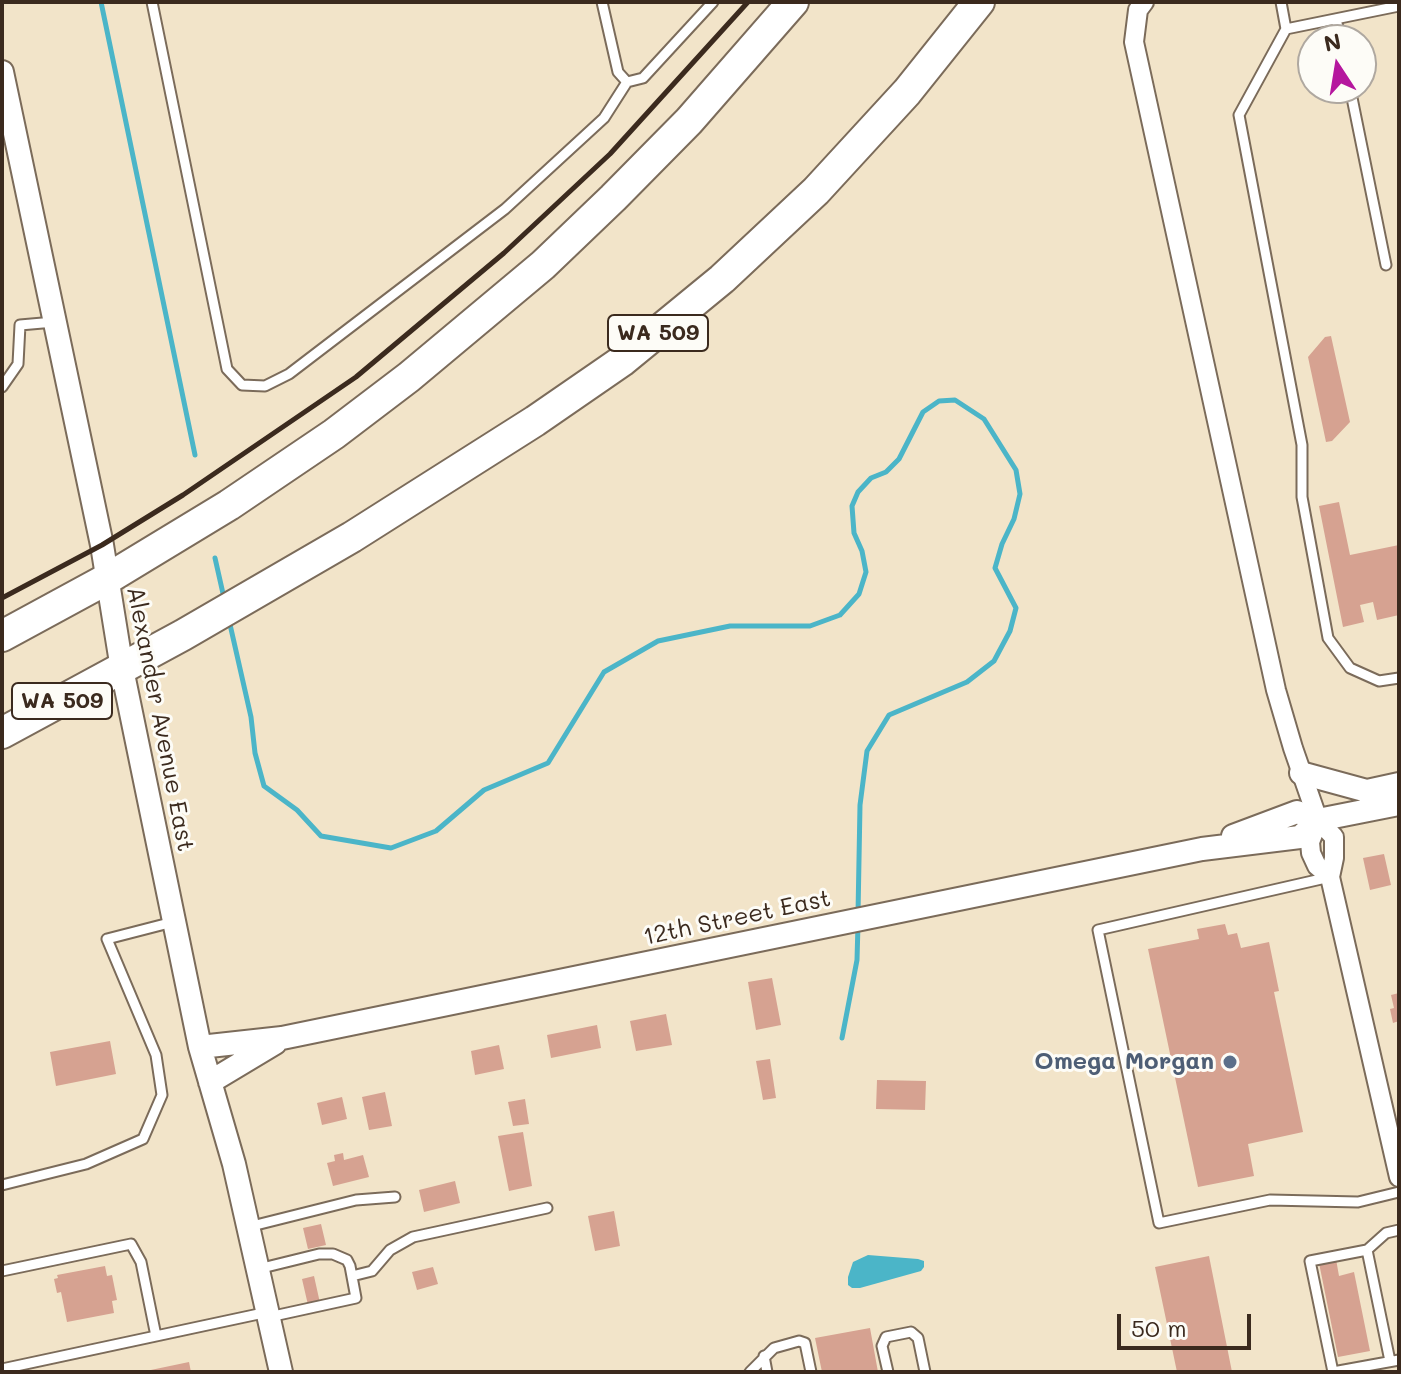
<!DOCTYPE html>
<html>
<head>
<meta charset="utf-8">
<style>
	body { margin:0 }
	#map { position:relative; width:1401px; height:1374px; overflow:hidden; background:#f2e4c9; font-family:Mali,sans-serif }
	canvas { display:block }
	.frame { position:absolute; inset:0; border:4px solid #3b2a1e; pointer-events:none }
	.north { position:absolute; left:1297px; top:24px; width:80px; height:80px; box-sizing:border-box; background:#fdfcf7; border:2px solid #afa8a0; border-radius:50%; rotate:348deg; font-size:22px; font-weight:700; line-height:32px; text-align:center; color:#3b2a1e }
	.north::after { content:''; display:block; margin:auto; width:28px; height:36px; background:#b5179e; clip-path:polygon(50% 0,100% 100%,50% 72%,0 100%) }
	.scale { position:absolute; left:1117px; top:1314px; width:134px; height:36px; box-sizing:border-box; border:4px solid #3b2a1e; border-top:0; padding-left:10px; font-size:24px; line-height:28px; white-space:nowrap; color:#3b2a1e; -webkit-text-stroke:6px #fdfcf7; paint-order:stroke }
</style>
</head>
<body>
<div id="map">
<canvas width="1401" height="1374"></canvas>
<div class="frame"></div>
<div class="north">N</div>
<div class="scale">50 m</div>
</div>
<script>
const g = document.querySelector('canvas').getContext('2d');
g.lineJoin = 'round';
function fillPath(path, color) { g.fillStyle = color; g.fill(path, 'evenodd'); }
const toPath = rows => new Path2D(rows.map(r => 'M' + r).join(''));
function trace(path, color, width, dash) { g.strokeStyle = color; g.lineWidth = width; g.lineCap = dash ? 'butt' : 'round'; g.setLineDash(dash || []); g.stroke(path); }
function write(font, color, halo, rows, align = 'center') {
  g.font = font + ' Mali,sans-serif'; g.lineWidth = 6; g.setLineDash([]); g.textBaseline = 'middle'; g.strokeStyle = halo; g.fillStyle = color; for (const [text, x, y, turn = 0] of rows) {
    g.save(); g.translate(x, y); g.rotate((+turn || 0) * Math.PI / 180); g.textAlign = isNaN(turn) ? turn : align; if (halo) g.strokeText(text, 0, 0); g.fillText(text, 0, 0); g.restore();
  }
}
fillPath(toPath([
	[868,1255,918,1259,924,1261,924,1267,921,1271,860,1288,852,1288,848,1285,848,1277,853,1262]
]), '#4bb5c8');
trace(toPath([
	[101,2,195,455],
	[215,558,224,598],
	[229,620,251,717,255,753,264,786,297,810,321,836,391,848,436,831,484,790,548,763,604,672,658,641,730,626,810,626,840,615,859,594,866,572,862,551,854,533,852,506,858,492,871,478,886,472,899,459,923,412,939,401,955,400,984,419,1016,470,1020,494,1014,519,1002,544,995,568,1016,608,1010,631,994,661,967,682,889,715,867,751,860,805,858,914],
	[842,1038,857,960,858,924]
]), '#4bb5c8', 5);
fillPath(toPath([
	[1331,336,1350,422,1332,441,1326,442,1308,357,1325,337],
	[1339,502,1350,555,1399,545,1399,615,1377,620,1373,602,1360,605,1364,622,1343,627,1319,506],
	[1384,854,1391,885,1370,890,1363,858],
	[1225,924,1228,935,1237,933,1241,948,1269,942,1279,991,1274,992,1303,1132,1248,1144,1254,1176,1198,1187,1148,949,1199,939,1197,929],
	[772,978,781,1025,756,1030,748,982],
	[1399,993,1399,1021,1393,1023,1390,1009,1394,1008,1391,995],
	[666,1014,672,1045,636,1051,630,1021],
	[597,1025,601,1048,551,1058,547,1035],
	[110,1041,116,1074,56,1086,50,1052],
	[499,1045,504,1069,475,1075,471,1051],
	[770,1059,776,1098,763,1100,756,1061],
	[877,1080,926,1081,925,1110,876,1109],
	[385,1092,392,1126,369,1130,362,1097],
	[342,1097,347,1119,322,1125,317,1103],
	[525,1099,529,1124,513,1126,508,1102],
	[523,1132,532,1186,509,1191,498,1136],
	[343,1153,344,1160,363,1155,369,1177,333,1186,327,1163,335,1161,334,1155],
	[455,1181,460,1203,424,1212,419,1190],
	[614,1211,620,1246,595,1251,588,1216],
	[321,1224,326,1245,308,1249,303,1228],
	[1209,1256,1232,1372,1177,1372,1155,1267],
	[1336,1259,1339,1276,1354,1272,1370,1351,1338,1357,1319,1263],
	[105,1266,107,1276,112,1275,117,1300,112,1301,114,1313,67,1322,61,1292,57,1293,54,1279,58,1278,57,1275],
	[433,1267,438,1284,417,1290,412,1272],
	[314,1276,320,1303,308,1305,302,1279],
	[870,1328,878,1372,822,1372,815,1338],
	[189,1362,191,1372,146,1372,146,1371]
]), '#d6a291');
const service = toPath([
	[152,2,227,369,242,385,265,386,289,374,505,209,604,118,627,82],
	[602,2,618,72,627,82,643,78,713,2],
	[1281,2,1286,29],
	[1399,6,1286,29,1239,115,1302,445,1302,497,1328,638,1350,668,1379,681,1399,678],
	[1336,19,1341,40],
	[1350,88,1386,265],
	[2,387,18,364,20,325,54,322],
	[1330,877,1098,930,1159,1223,1270,1200,1358,1202,1399,1192],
	[2,1185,86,1164,143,1139,162,1095,156,1055,107,939,173,922],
	[248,1227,356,1200,395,1197],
	[1367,1250,1386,1233,1399,1230],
	[258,1269,319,1254,333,1254,347,1260,350,1266,356,1298,269,1317],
	[2,1271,131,1244,141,1262,156,1336],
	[352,1276,372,1271,390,1250,413,1237,547,1208],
	[764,1356,767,1372],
	[1390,1361,1367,1250,1310,1261,1333,1372,1399,1360],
	[2,1369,268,1312],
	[750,1372,774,1348,799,1341,805,1343,811,1372],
	[888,1372,882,1346,886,1337,911,1332,918,1338,925,1372]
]);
const minor = toPath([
	[1144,2,1138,10,1134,42,1276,690,1293,748,1318,820,1334,837,1334,858,1330,877,1399,1177],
	[1318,821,1310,842,1311,853,1317,866,1330,877]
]);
const tertiary = toPath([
	[2,72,102,545,122,669,200,1047,234,1164,281,1372],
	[1301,773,1367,791,1399,784],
	[1233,836,1297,812,1318,820,1399,804],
	[200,1047,282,1038,1202,849,1300,837,1318,820],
	[210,1082,275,1043]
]);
const trunk = toPath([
	[2,636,107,579,229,505,334,434,409,377,543,265,613,198,689,121,793,2],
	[2,733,183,635,352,537,535,421,622,361,722,279,816,191,907,92,979,2]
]);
trace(service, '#7b6b5a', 13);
trace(minor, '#7b6b5a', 22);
trace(tertiary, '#7b6b5a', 26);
trace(trunk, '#7b6b5a', 34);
trace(service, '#fff', 9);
trace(minor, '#fff', 18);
trace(tertiary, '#fff', 22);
trace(trunk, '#fff', 30);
trace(toPath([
	[2,598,102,545,183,495,356,377,504,253,610,154,748,2]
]), '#3b2a1e', 5);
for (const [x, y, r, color] of [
	[1230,1062,8,"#5c6f8a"]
]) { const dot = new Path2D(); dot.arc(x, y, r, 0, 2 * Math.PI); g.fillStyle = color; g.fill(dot); trace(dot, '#fdfcf7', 3); }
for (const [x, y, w] of [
	[658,333,100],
	[62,701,100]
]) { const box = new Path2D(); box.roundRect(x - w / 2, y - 18, w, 36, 6); g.fillStyle = '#fdfcf7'; g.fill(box); trace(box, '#3b2a1e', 2); }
write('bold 22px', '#3b2a1e', null, [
	["WA 509",658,333],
	["WA 509",62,701]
]);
write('24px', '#3b2a1e', '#fdfcf7', [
	["Alexander Avenue East",160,719,79],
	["12th Street East",737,918,-12]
]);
write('bold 24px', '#4e5e75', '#fdfcf7', [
	["Omega Morgan",1214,1062]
], 'right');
</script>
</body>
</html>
